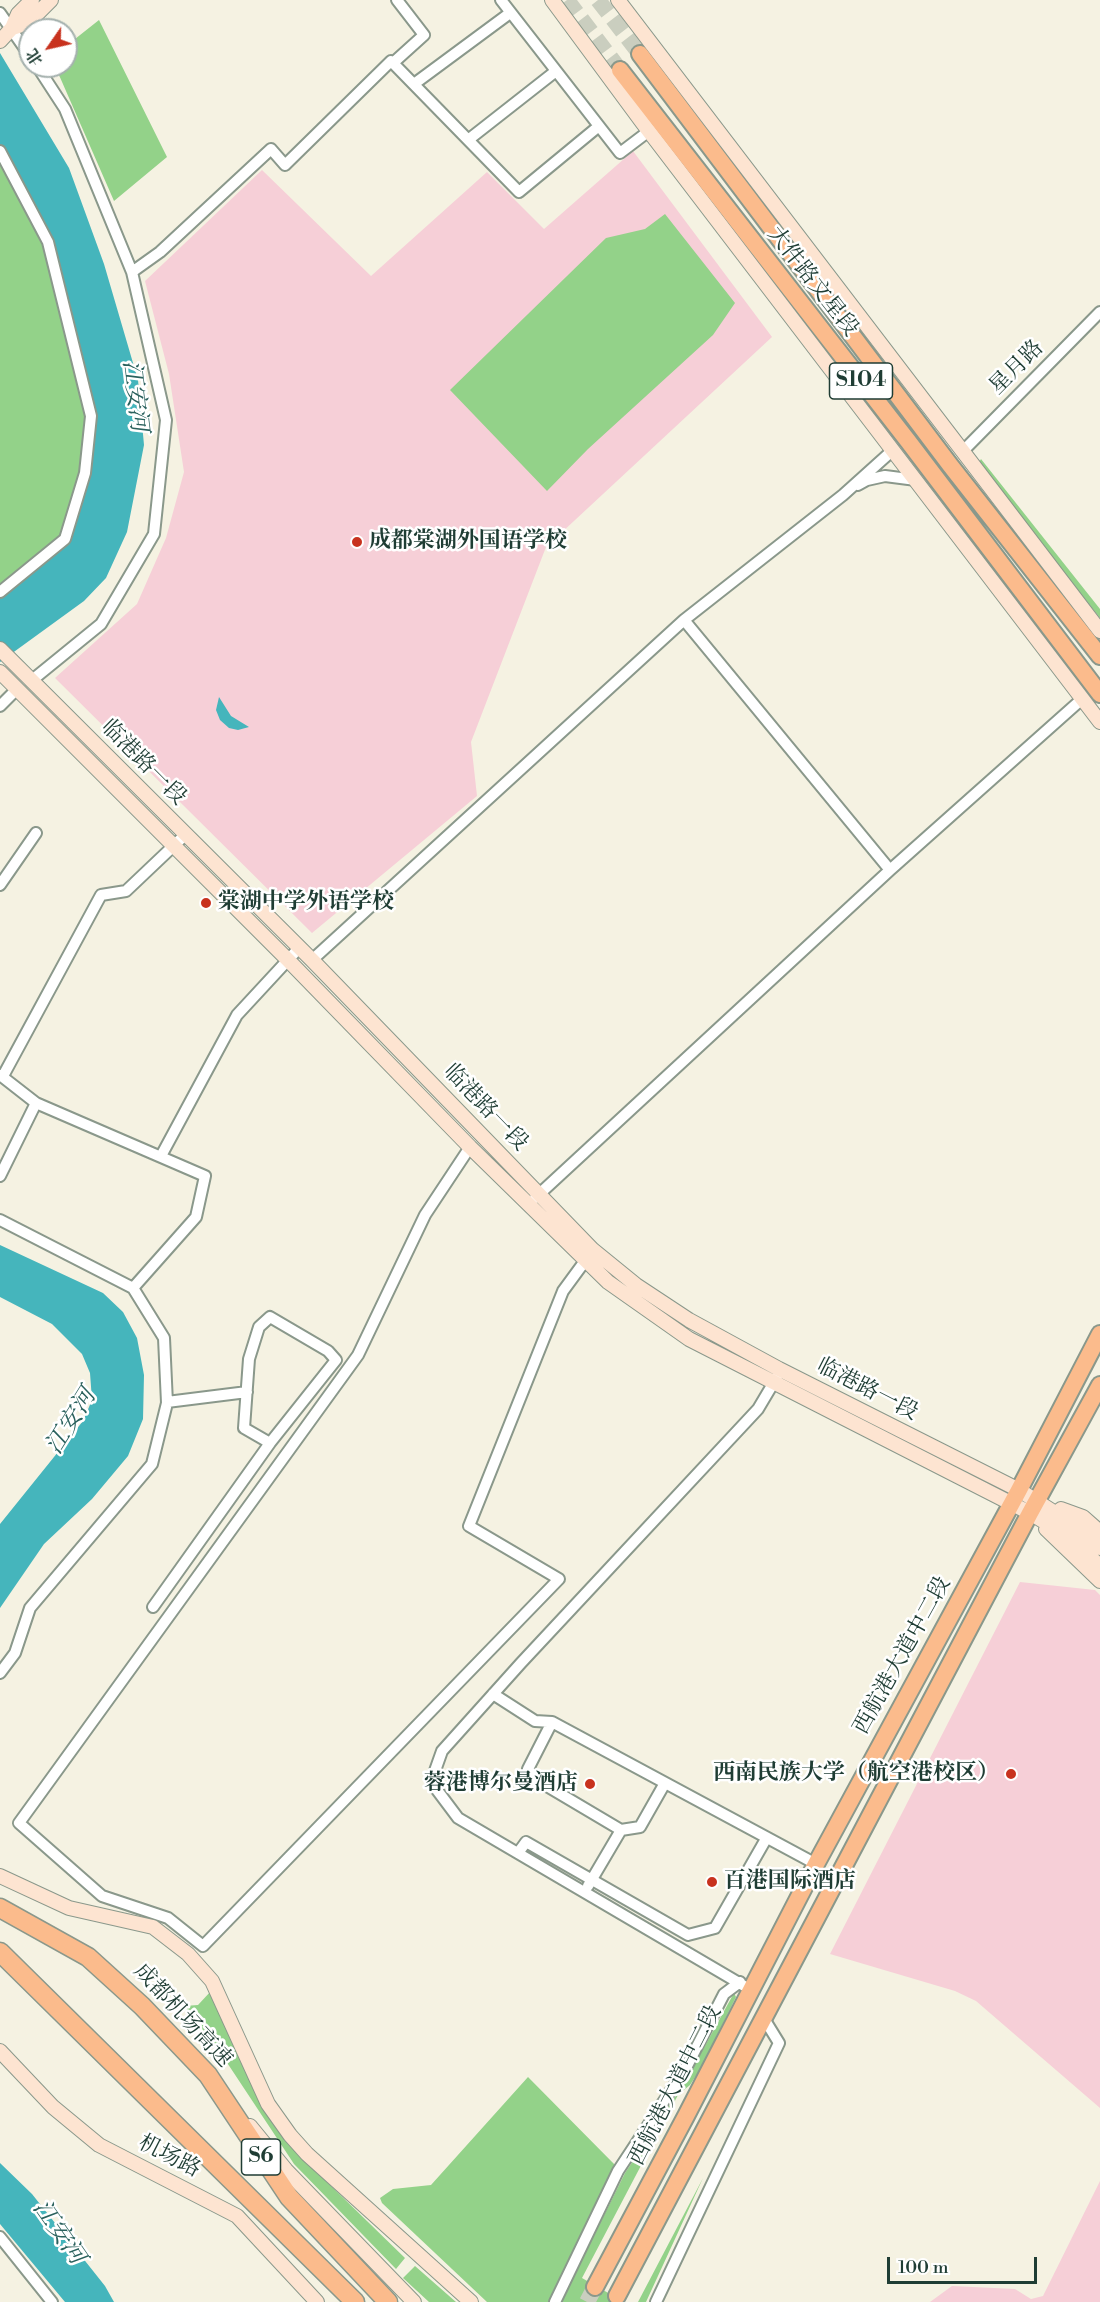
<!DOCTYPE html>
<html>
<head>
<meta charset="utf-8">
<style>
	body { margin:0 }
	#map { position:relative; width:1100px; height:2302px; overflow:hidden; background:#f5f2e2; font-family:"Libre Bodoni","Noto Serif SC",serif }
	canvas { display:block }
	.north { position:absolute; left:18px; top:18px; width:60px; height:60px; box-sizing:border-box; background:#fff; border:2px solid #a5b1ae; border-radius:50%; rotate:236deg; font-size:16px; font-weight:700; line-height:24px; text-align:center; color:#1f3d34 }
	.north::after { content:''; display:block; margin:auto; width:21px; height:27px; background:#c8321e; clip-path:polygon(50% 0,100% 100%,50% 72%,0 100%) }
	.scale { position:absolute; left:887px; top:2257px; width:150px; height:27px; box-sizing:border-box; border:3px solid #1f3d34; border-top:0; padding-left:8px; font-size:18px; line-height:21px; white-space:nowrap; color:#1f3d34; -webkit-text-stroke:4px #fff; paint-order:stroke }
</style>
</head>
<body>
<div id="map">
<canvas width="1100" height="2302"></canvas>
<div class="north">北</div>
<div class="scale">100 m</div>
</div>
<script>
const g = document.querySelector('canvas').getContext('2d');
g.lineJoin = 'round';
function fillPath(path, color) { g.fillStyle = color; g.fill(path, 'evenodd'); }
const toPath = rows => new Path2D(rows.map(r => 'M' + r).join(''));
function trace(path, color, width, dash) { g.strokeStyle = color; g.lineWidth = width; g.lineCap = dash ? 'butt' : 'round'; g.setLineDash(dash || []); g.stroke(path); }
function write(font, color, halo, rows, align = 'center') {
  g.font = font + ' "Libre Bodoni","Noto Serif SC",serif'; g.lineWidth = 5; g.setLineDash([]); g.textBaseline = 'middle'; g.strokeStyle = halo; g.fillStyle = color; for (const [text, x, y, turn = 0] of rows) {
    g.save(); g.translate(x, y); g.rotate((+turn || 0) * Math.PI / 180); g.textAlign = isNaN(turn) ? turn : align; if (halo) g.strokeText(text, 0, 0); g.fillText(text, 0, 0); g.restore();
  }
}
fillPath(toPath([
	[633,151,772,337,546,547,471,742,477,796,312,933,55,678,137,604,166,538,184,472,169,374,145,281,262,170,371,276,487,172,544,229],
	[1020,1582,1095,1590,1100,1595,1100,2108,976,2001,955,1991,830,1954],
	[1100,2181,1100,2302,930,2302,952,2286,1015,2289,1031,2299,1043,2296]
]), '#f6cfd7');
fillPath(toPath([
	[99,20,167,157,114,201,59,75,59,66,66,66,66,51,75,39],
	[0,151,48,242,91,416,85,473,65,539,0,592],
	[665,214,735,303,713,335,588,449,547,491,450,390,606,238,645,229],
	[981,459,1100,609,1100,618,978,464],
	[211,1991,246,2071,291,2147,405,2258,396,2269,294,2164,220,2052,184,2006,198,2005],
	[734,1993,736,1997,701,2068,690,2085,678,2095,582,2278,624,2302,561,2302,625,2173,685,2082],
	[528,2077,616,2166,548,2302,487,2302,382,2203,380,2198,393,2189,431,2185],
	[703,2178,646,2302,638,2302],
	[415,2266,456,2302,429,2302,403,2278]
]), '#93d289');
fillPath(toPath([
	[0,53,69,168,104,264,138,380,144,445,127,532,106,578,84,601,0,662,0,592,65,539,75,515,91,416,48,242,0,151],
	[219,697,231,716,249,727,238,730,229,728,220,720,216,710],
	[0,1245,103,1293,123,1312,137,1338,144,1375,143,1419,128,1456,92,1499,44,1544,0,1608,0,1524,83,1421,92,1400,90,1373,82,1354,52,1324,0,1297],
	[0,2163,32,2194,105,2286,114,2302,65,2302,0,2224]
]), '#45b5bc');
trace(toPath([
	[567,0,620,70],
	[598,0,640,54],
	[587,2302,595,2287]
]), '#cacebf', 16, [16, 8]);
const street = toPath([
	[501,0,620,153,649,131],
	[0,13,30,56],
	[393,63,424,35,397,0],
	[414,84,510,13],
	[468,140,556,71],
	[0,151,48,242,91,416,85,473,65,539,0,592],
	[132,272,160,252,271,149,285,165,391,61,519,192,599,126],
	[963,451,1100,312],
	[858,485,867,480,885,476,916,480],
	[684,620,890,870],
	[31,681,101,624,154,534,166,420,132,272,65,109,37,66],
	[0,706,17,689],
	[0,885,36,833],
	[312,960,684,620,843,495,893,450],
	[0,1075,36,1103,205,1176,196,1217,133,1288],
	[3,1076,101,895,126,891,185,835],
	[470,1147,425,1215,358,1355,19,1823,102,1896,168,1918,203,1946,559,1579,469,1526,563,1291,585,1261],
	[161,1156,237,1015,299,948],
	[0,1176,36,1103],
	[535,1198,890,870,1082,699],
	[0,1220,133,1288,164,1338,167,1403,152,1464,30,1608,15,1653,0,1673],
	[167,1402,247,1392],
	[153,1607,270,1443,244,1428,249,1359,259,1327,270,1317,328,1351,336,1360,270,1443],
	[493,1694,535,1721,552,1722,816,1864],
	[552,1722,528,1769,535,1779,621,1830],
	[518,1853,526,1842,688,1935,715,1928,766,1839],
	[588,1886,621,1830,640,1827,665,1783],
	[751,1990,458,1818,431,1782,442,1751,521,1663,758,1409,777,1377],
	[0,2237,52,2302],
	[555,2302,618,2171,687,2066,724,1994,740,1982],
	[656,2302,779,2043,763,2017]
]);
const secondary = toPath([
	[552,0,642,122,1100,722],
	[618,0,1100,631],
	[12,28,28,23,51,0],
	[0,41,12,28,18,14,32,0],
	[0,649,312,960,593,1250,636,1285,689,1320,779,1369,1019,1490,1074,1525,1100,1548],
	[0,672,288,960,470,1147,608,1282,689,1339,1030,1513,1066,1535,1100,1566],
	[1061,1509,1083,1517,1100,1532],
	[1046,1529,1100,1581],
	[0,1876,69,1908,153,1927,188,1954,212,1981,268,2104,290,2135,307,2154,471,2302],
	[0,2051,53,2107,99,2145,237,2216,317,2302],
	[250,2126,286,2170,414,2302]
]);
const primary = toPath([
	[640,54,950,465,1100,656],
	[620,70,908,441,1100,694],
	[595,2287,686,2116,816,1864,1019,1490,1100,1334],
	[617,2296,1030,1513,1100,1385]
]);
const highway = toPath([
	[0,1908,88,1957,142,2006,208,2075,289,2197,388,2302],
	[0,1952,355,2302]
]);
trace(street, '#8a988b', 14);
trace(secondary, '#8a988b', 16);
trace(primary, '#8a988b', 20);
trace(highway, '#8a988b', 21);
trace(street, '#fff', 10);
trace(secondary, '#fde4d1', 14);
trace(primary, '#fbbb8c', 16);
trace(highway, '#fbbb8c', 18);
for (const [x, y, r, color] of [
	[357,542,6,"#c8321e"],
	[206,903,6,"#c8321e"],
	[1011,1774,6,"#c8321e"],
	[590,1784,6,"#c8321e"],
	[712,1882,6,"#c8321e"]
]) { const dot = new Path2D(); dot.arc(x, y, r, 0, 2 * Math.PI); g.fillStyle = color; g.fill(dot); trace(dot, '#fff', 2); }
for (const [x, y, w] of [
	[861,381,63],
	[261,2157,39]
]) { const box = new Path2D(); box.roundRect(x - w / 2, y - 18, w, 36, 4.5); g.fillStyle = '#fff'; g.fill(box); trace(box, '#1f3d34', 1.5); }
write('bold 21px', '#1f3d34', null, [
	["S104",861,381],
	["S6",261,2157]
]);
write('22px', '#1f3d34', '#fff', [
	["大件路文星段",812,282,52],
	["星月路",1017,368,-45],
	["临港路一段",143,763,45],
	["临港路一段",485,1108,46],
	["临港路一段",867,1390,27],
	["西航港大道中二段",903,1656,-61],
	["成都机场高速",182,2016,47],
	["西航港大道中二段",676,2086,-63],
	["机场路",169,2157,27]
]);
write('bold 22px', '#1f3d34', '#fff', [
	["成都棠湖外国语学校",369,542],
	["棠湖中学外语学校",218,903],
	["西南民族大学（航空港校区）",999,1774,"right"],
	["蓉港博尔曼酒店",578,1784,"right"],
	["百港国际酒店",724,1882]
], 'left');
write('italic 24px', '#2a615d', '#fff', [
	["江安河",134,396,83],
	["江安河",72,1422,-58],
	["江安河",58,2233,55]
]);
</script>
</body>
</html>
